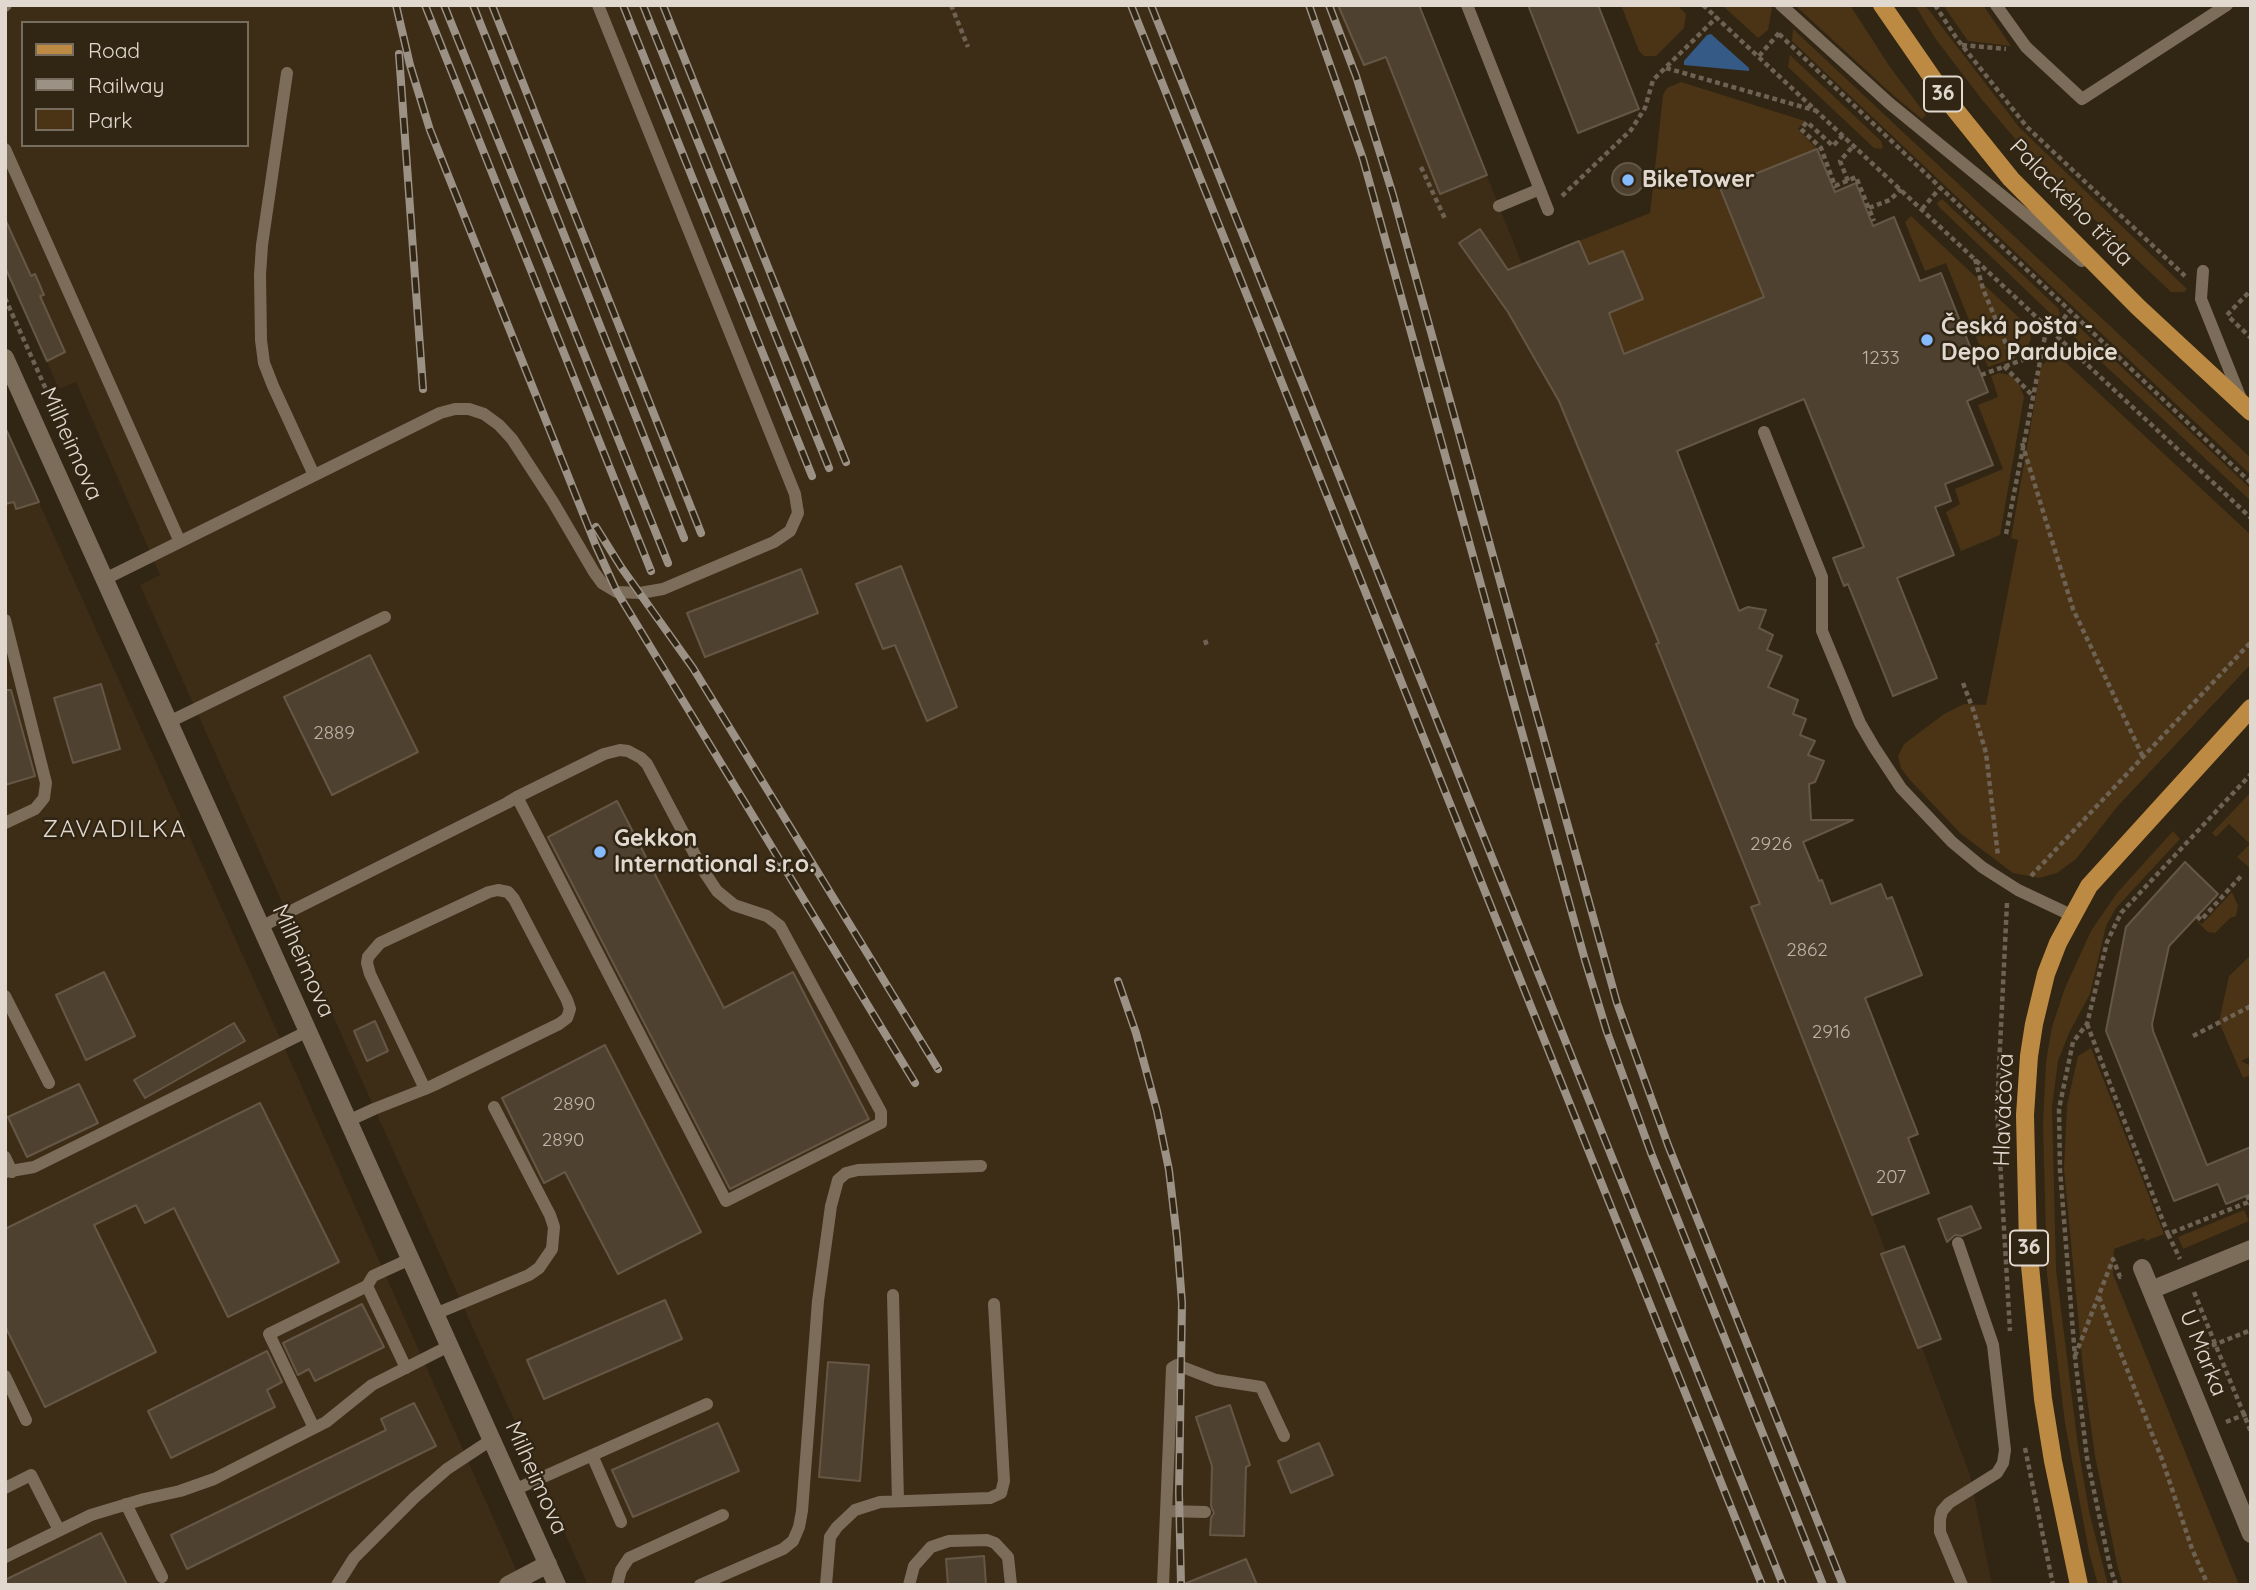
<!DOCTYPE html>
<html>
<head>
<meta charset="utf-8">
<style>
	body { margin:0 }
	#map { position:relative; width:2256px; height:1590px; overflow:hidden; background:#312514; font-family:Quicksand,sans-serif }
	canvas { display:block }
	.frame { position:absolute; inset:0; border:7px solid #e1d9cf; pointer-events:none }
	.legend { position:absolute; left:21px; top:21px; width:228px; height:126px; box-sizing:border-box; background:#312514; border:2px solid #776d5f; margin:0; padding:9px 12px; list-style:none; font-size:21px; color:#e1d9cf }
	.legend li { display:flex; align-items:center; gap:14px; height:35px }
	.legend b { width:35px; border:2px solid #776d5f }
</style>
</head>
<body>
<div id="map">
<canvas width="2256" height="1590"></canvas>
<div class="frame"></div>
<ul class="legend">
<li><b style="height:9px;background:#bc8a42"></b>Road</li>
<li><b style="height:9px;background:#9b9185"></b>Railway</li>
<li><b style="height:19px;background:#4a3415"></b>Park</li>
</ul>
</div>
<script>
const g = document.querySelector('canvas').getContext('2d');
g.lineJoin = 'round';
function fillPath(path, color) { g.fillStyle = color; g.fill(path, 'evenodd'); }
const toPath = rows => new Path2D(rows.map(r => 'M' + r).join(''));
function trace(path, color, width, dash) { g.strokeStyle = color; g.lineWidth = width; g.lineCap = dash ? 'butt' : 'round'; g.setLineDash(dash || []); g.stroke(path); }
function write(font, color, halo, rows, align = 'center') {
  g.font = font + ' Quicksand,sans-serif'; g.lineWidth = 5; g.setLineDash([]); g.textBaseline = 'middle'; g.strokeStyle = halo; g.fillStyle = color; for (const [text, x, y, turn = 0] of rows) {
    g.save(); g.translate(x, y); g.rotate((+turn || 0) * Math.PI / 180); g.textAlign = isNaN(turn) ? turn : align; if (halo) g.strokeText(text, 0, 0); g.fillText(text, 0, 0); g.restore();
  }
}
fillPath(toPath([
	[5,5,1419,5,1774,898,1751,908,1872,1215,1970,1475,1992,1585,588,1585,140,585,160,575,76,382,59,389,5,266],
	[23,23,247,23,247,145,23,145],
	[5,427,298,1078,523,1585,5,1585]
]), '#3e2d16');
fillPath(toPath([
	[1621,5,1677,5,1686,14,1684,28,1656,56,1644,56,1639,51],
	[1722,5,1769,5,1772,8,1768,30,1758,38],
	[1798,5,1850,5,1890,67,1926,115,1922,119,1894,96,1798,8],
	[1915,5,1925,5,2019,127,2187,289,2184,292,2171,292,2074,200,2022,147,1983,101,1935,38],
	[1943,5,1983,5,2011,46,1968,41],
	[1793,29,2251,458,2251,475,1792,41],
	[1790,55,1881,141,1883,147,1881,149,1874,148,1788,67],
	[1681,82,1805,121,1798,129,1817,149,1720,188,1757,279,1769,295,1624,354,1609,313,1643,299,1623,251,1589,264,1579,241,1650,213,1663,95,1667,88],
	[1942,199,2058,308,2060,314,2058,317,2051,314,1939,207,1937,203],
	[1911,216,2029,327,2031,339,2024,354,1988,367,1946,263,1925,271,1905,222],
	[2068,322,2072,322,2077,325,2251,489,2251,501,2069,332,2067,325],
	[2052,356,2060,357,2251,535,2251,664,2117,807,2076,859,2057,873,2039,878,2013,873,1960,833,1910,780,1901,768,1898,756,1904,744,1944,714,1964,704,1986,705,2018,540,2011,538,2041,366],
	[1999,373,2010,375,2018,381,2024,397,2000,535,1961,551,1946,512,1960,504,1955,489,2003,469,1978,405,1998,397,1991,376],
	[2251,792,2251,869,2237,857,2250,844,2229,824,2216,837,2212,833],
	[2173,831,2180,839,2116,908,2106,926,2090,994,2069,1033,2058,1061,2052,1107,2056,1269,2078,1446,2089,1511,2108,1585,2098,1585,2089,1552,2065,1423,2047,1274,2043,1124,2046,1062,2052,1027,2065,988,2091,931,2117,893],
	[2232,892,2238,906,2236,916,2230,918,2215,933,2208,932,2194,919,2202,924],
	[2251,955,2251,1056,2241,1061,2251,1066,2251,1075,2243,1078,2219,1022,2229,976],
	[2091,1048,2164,1234,2146,1241,2144,1238,2114,1249,2113,1274,2239,1585,2123,1585,2118,1569,2095,1456,2083,1369,2064,1169,2067,1105,2078,1056],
	[2244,1210,2249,1221,2183,1249,2178,1237]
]), '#4a3415');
fillPath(toPath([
	[1711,34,1749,68,1749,71,1684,65,1684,61,1707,35]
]), '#365a86');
const building = toPath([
	[1338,5,1419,5,1487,175,1440,194,1386,57,1364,65,1338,5],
	[1528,5,1598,5,1639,109,1578,133,1528,5],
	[1817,149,1835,192,1856,183,1873,226,1894,217,1920,281,1941,273,1988,392,1967,401,1993,465,1945,484,1951,501,1935,507,1954,555,1897,578,1937,678,1893,696,1848,584,1844,586,1833,558,1864,547,1804,399,1677,451,1739,611,1748,607,1766,610,1759,628,1773,635,1767,650,1782,656,1768,687,1798,700,1793,714,1806,719,1800,735,1815,741,1808,755,1824,761,1815,782,1809,784,1811,820,1853,820,1803,842,1819,881,1822,880,1831,904,1881,884,1887,899,1892,897,1922,975,1865,998,1918,1134,1908,1138,1929,1193,1872,1215,1751,907,1760,904,1656,644,1659,643,1559,401,1508,312,1459,243,1480,229,1508,270,1579,241,1589,264,1623,251,1643,299,1609,313,1624,354,1764,297,1720,188,1817,149],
	'1612 179a16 16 0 1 1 32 0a16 16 0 1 1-32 0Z',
	[5,219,31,276,35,274,44,295,40,296,65,352,47,361,5,267,5,219],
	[5,427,39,502,16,509,14,502,5,504,5,427],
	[901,566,957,707,927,721,895,645,883,649,856,584,901,566],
	[801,569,818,613,705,657,687,613,801,569],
	[370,655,418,752,332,795,284,697,370,655],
	[101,684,120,749,73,763,54,698,101,684],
	[5,690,11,690,35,776,5,785,5,690],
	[617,801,724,1008,793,972,869,1119,730,1189,548,837,617,801],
	[2185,862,2218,894,2169,946,2152,1024,2153,1031,2207,1165,2251,1147,2251,1194,2226,1204,2218,1184,2174,1201,2106,1031,2126,927,2185,862],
	[104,972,135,1036,86,1060,56,995,104,972],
	[375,1021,388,1051,367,1061,354,1031,375,1021],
	[234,1023,245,1041,145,1098,134,1080,234,1023],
	[605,1045,701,1232,618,1274,565,1172,544,1183,502,1098,605,1045],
	[79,1084,98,1123,27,1157,8,1117,79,1084],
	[260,1103,339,1262,228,1317,174,1208,145,1223,136,1205,94,1225,156,1352,45,1407,5,1326,5,1229,260,1103],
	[1971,1206,1981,1228,1962,1236,1955,1235,1947,1242,1938,1219,1971,1206],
	[1904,1246,1941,1339,1918,1348,1881,1254,1904,1246],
	[665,1300,682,1339,544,1399,527,1360,665,1300],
	[362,1304,384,1347,315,1381,309,1369,298,1375,283,1343,362,1304],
	[267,1351,282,1382,267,1390,275,1407,171,1458,148,1411,267,1351],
	[828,1362,869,1365,860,1481,819,1477,828,1362],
	[414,1403,436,1446,187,1569,171,1535,386,1430,381,1419,414,1403],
	[1230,1405,1250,1465,1246,1467,1244,1536,1210,1535,1211,1518,1214,1513,1211,1506,1212,1466,1196,1417,1230,1405],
	[718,1423,739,1471,633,1517,612,1470,718,1423],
	[1319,1443,1333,1475,1291,1493,1278,1461,1319,1443],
	[101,1533,127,1585,5,1585,5,1580,101,1533],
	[984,1556,986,1585,948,1585,946,1559,984,1556],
	[1246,1559,1257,1585,1185,1585,1184,1584,1246,1559]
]);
fillPath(building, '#4f4130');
trace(building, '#655745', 2);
trace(toPath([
	[951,5,968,47],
	[1703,5,2251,518],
	[1935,5,1957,39,2027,127,2185,276],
	[1779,34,2251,483],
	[1962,45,2006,49],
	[1759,56,1779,33],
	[1666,68,1817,111],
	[1843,135,1833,146,1807,122,1801,129,1821,148,1835,186,1856,177,1874,221],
	[1421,167,1446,221],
	[1848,181,1840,161,1854,145],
	[1562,196,1631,130,1645,108,1653,80,1717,17],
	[1869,208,1890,200,1901,189],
	[1922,209,1940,188],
	[1975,259,1983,289,2014,363],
	[5,298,62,425],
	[2227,315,2251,290],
	[2230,318,2251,338],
	[2054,333,2069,311],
	[2004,366,2032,395],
	[1981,375,2039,354],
	[2022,443,2073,609,2143,757],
	[2006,534,2047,326],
	[1205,640,1207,646],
	[1963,683,1974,712,1986,753,1998,856],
	[2031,876,2251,642],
	[2007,903,1997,1109,2010,1331],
	[2197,916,2201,920,2243,874],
	[2087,1024,2168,1234,2251,1201],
	[2193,1036,2251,1006],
	[2247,1195,2251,1205],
	[2168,1234,2180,1259],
	[2194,1292,2251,1432],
	[2099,1297,2163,1462,2192,1549,2208,1585],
	[2196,1352,2251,1330],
	[2075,1356,2113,1259,2120,1277,2122,1276],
	[2226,1422,2251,1412],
	[2025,1448,2053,1585],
	[2116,1585,2110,1567,2087,1458,2075,1357,2060,1170,2059,1109,2073,1042,2087,1024,2107,942,2121,913,2251,774]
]), '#6d6253', 4.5, [5, 3.5]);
trace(toPath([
	[1467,5,1548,210],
	[1781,5,1889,103,2082,261],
	[1996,5,2026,47,2082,99,2227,5],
	[5,6,6,5],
	[287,73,262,245,260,275,261,340,264,363,273,386,314,475],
	[5,149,180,542],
	[1499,206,1540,189],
	[2203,271,2201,299,2241,399],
	[1764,432,1822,577,1822,631,1860,723,1874,747,1901,788,1952,842,1982,867,2018,890,2071,915],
	[105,579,440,413,455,409,469,409,484,414,499,425,512,439,553,502,594,572,602,583,617,592,640,593,663,589,774,542,790,531,798,513,795,494,598,5],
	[5,620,46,783,44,798,35,809,5,823],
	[169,722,385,617],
	[261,927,282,916,287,913,507,803,517,797,604,754,620,750,628,751,641,758,647,764,703,870,717,891,734,905,767,916,780,926,881,1112,881,1123,726,1201,517,797],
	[5,996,49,1083],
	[348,1121,374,1109,425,1089,434,1085,559,1024,567,1018,570,1009,567,1000,514,899,508,892,498,890,489,892,380,943,368,957,367,963,370,974,425,1089],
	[5,1157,12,1172],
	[5,1172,34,1167,308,1031],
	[1958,1243,1993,1345,2005,1450,2003,1463,1997,1473,1949,1503,1942,1511,1940,1519,1940,1532,1962,1585],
	[367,1286,406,1368],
	[893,1295,898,1501],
	[435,1314,529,1275,539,1268,552,1249,554,1227,550,1215,494,1107],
	[5,1376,26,1420],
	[314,1428,269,1334,367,1286,373,1276,410,1259],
	[592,1455,621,1522],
	[5,1488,31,1475,59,1530],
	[514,1490,707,1404],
	[126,1504,162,1577],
	[1167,1511,1205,1512],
	[5,1557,91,1515,144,1499,180,1491,214,1479,326,1422,372,1385,449,1346],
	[337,1585,354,1558,415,1497,447,1469,491,1440],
	[617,1585,621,1570,629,1558,723,1515],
	[700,1585,783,1549,793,1541,799,1527,802,1511,818,1301,831,1206,838,1180,846,1173,858,1170,981,1166],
	[826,1585,830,1537,837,1527,855,1510,880,1502,990,1498,1001,1493,1004,1481,994,1304],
	[909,1585,914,1566,931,1547,949,1541,987,1540,995,1543,1008,1557,1011,1585],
	[1163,1585,1172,1368,1177,1365,1216,1380,1261,1387,1284,1436]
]), '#7c6d5b', 12);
trace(toPath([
	[5,358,557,1585],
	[2142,1268,2251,1534],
	[2151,1290,2251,1249],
	[508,1585,548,1564]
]), '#7c6d5b', 18);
trace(toPath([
	[1882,5,1949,102,2011,179,2138,307,2251,412],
	[2079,1585,2053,1461,2043,1399,2028,1245,2025,1115,2029,1056,2034,1024,2046,974,2058,943,2089,886,2251,708]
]), '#bc8a42', 18);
const rail = toPath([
	[396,5,410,65,430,130,596,546,617,592,915,1083],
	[425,5,651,571],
	[444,5,668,563],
	[473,5,684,538],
	[492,5,701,533],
	[623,5,812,476],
	[643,5,829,468],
	[663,5,846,462],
	[1131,5,1762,1585],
	[1151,5,1783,1585],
	[1309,5,1363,159,1585,960,1607,1032,1651,1153,1823,1585],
	[1329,5,1356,76,1393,195,1617,1003,1668,1145,1843,1585],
	[399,54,423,389],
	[596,527,621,567,693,668,938,1069],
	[1118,981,1136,1033,1157,1111,1169,1170,1177,1238,1182,1303,1179,1492,1181,1585]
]);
trace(rail, '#9b9185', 8);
trace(rail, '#312514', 5, [16]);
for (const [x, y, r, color] of [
	[1628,180,7,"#86bbfb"],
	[1927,340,7,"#86bbfb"],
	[600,852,7,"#86bbfb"]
]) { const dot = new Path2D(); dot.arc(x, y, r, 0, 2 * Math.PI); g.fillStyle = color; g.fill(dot); trace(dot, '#312514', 2.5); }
write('19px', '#bcb3a7', null, [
	["1233",1881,358],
	["2889",334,733],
	["2926",1771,844],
	["2862",1807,950],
	["2916",1831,1032],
	["2890",574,1104],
	["2890",563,1140],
	["207",1891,1177]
]);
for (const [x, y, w] of [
	[1943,94,38],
	[2029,1248,38]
]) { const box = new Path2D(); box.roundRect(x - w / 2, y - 17.5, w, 35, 5); g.fillStyle = '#312514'; g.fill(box); trace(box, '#e1d9cf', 2); }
write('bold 21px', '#e1d9cf', null, [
	["36",1943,94],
	["36",2029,1248]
]);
write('bold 23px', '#e1d9cf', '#312514', [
	["BikeTower",1642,180],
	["Česká pošta -",1941,327],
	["Depo Pardubice",1941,353],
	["Gekkon",614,839],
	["International s.r.o.",614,865]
], 'left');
write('23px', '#e1d9cf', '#312514', [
	["Palackého třída",2071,203,46],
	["Milheimova",71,444,66],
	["Milheimova",303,961,66],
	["Hlaváčova",2004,1110,-88],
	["U Marka",2203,1353,68],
	["Milheimova",536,1478,66]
]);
g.letterSpacing = '2px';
write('24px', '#e1d9cf', '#312514', [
	["ZAVADILKA",115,830]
]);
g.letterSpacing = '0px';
</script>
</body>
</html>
